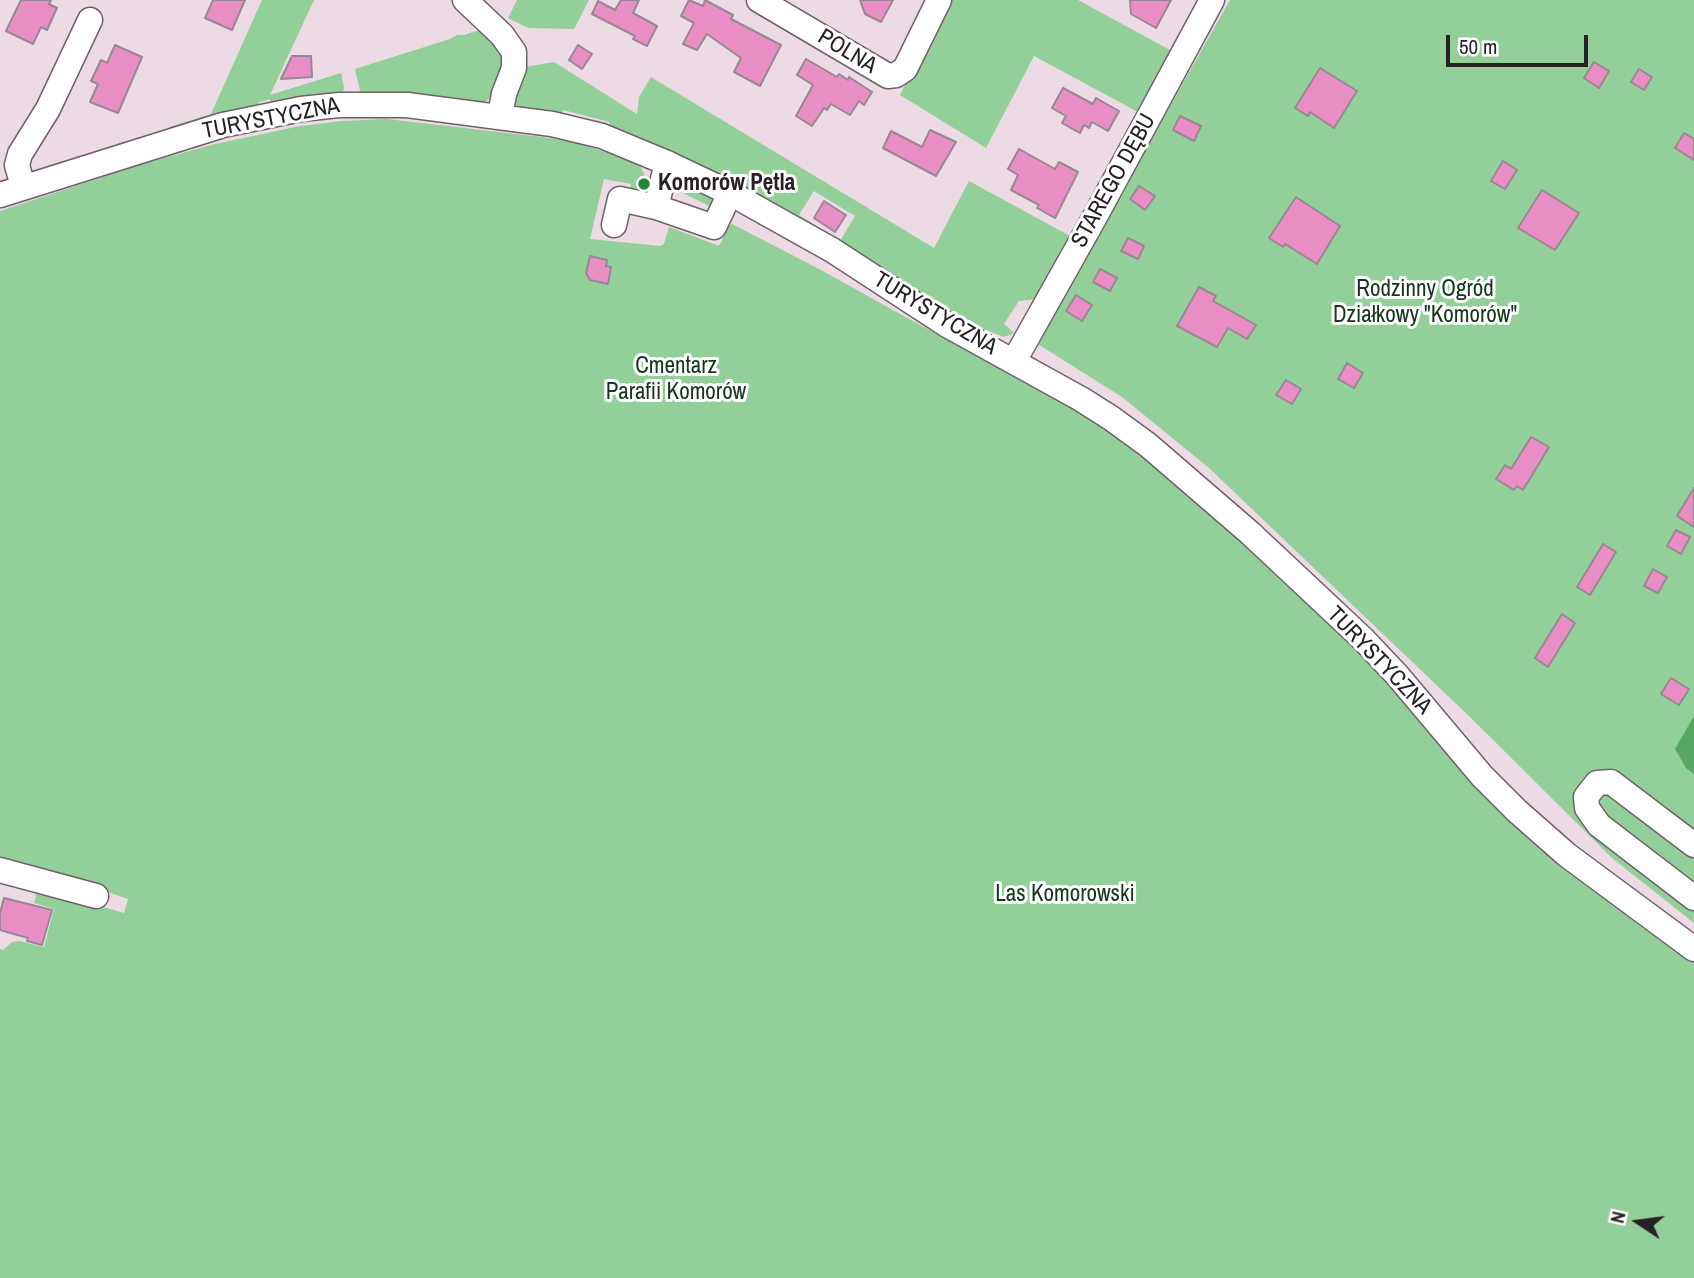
<!DOCTYPE html>
<html>
<head>
<meta charset="utf-8">
<style>
	body { margin:0 }
	#map { position:relative; width:1694px; height:1278px; overflow:hidden; background:#ecdae4; font-family:"Archivo Narrow",sans-serif }
	canvas { display:block }
	.north { position:absolute; left:1603px; top:1187px; width:70px; height:70px; -webkit-text-stroke:5px #fff; paint-order:stroke; rotate:283deg; font-size:19px; font-weight:700; line-height:28px; text-align:center; color:#272024 }
	.north::after { content:''; display:block; margin:auto; width:24px; height:32px; background:#272024; clip-path:polygon(50% 0,100% 100%,50% 72%,0 100%) }
	.scale { position:absolute; left:1446px; top:35px; width:142px; height:32px; box-sizing:border-box; border:4px solid #272024; border-top:0; padding-left:9px; font-size:21px; line-height:24px; white-space:nowrap; color:#272024; -webkit-text-stroke:5px #fff; paint-order:stroke }
</style>
</head>
<body>
<div id="map">
<canvas width="1694" height="1278"></canvas>
<div class="north">N</div>
<div class="scale">50 m</div>
</div>
<script>
const g = document.querySelector('canvas').getContext('2d');
g.lineJoin = 'round';
function fillPath(path, color) { g.fillStyle = color; g.fill(path, 'evenodd'); }
const toPath = rows => new Path2D(rows.map(r => 'M' + r).join(''));
function trace(path, color, width, dash) { g.strokeStyle = color; g.lineWidth = width; g.lineCap = dash ? 'butt' : 'round'; g.setLineDash(dash || []); g.stroke(path); }
function write(font, color, halo, rows, align = 'center') {
  g.font = font + ' "Archivo Narrow",sans-serif'; g.lineWidth = 6; g.setLineDash([]); g.textBaseline = 'middle'; g.strokeStyle = halo; g.fillStyle = color; for (const [text, x, y, turn = 0] of rows) {
    g.save(); g.translate(x, y); g.rotate((+turn || 0) * Math.PI / 180); g.textAlign = isNaN(turn) ? turn : align; if (halo) g.strokeText(text, 0, 0); g.fillText(text, 0, 0); g.restore();
  }
}
fillPath(toPath([
	[262,0,314,0,270,95,341,73,344,88,342,96,272,106,270,99,259,102,259,109,170,132,169,127,211,114],
	[517,0,589,0,574,29,528,28,508,18],
	[949,0,1078,0,1170,50,1138,112,1034,56,986,148,900,95],
	[1230,0,1694,0,1694,923,1612,858,1470,717,1209,468,1122,397,1036,343],
	[486,28,507,58,491,97,486,101,481,103,361,95,355,69,450,39,457,35,464,35],
	[554,62,637,114,639,97,651,77,934,248,969,181,1070,236,1036,299,1019,301,1004,324,1014,333,1004,337,988,331,985,336,898,287,904,280,889,272,885,278,840,241,855,216,814,191,799,215,834,237,608,130,610,122,563,110,561,117,519,109,515,104,516,85,525,67],
	[387,119,542,137,577,143,611,154,640,166,644,174,639,189,642,191,640,196,630,193,631,184,604,179,590,239,660,246,664,244,669,227,719,246,729,226,732,224,821,270,983,360,987,355,1107,424,1275,566,1419,714,1694,958,1694,1278,0,1278,0,949,3,950,12,942,19,941,44,947,54,909,34,903,38,888,124,913,128,899,102,890,0,866,0,211,142,164,215,144,300,126,342,121],
	[673,179,712,196,716,203,713,208,673,188]
]), '#93cf99');
fillPath(toPath([
	[1694,716,1694,774,1686,768,1675,749]
]), '#55a762');
const building = toPath([
	[21,0,51,0,49,4,57,8,47,30,41,27,33,44,6,31,21,0],
	[213,0,245,0,232,30,205,18,213,0],
	[621,0,639,0,633,13,657,26,647,46,633,39,635,36,592,14,598,1,615,10,621,0],
	[689,0,703,6,705,0,733,15,731,19,781,45,760,86,734,72,741,58,707,34,697,50,683,44,694,23,681,16,689,0],
	[860,0,893,0,881,22,865,14,860,0],
	[1130,0,1171,0,1156,28,1131,14,1130,0],
	[115,45,142,57,118,113,90,102,98,84,91,81,101,60,107,63,115,45],
	[578,45,592,54,582,69,569,60,578,45],
	[292,56,311,56,312,77,281,79,292,56],
	[806,59,837,77,839,74,848,80,849,77,872,92,864,105,859,101,850,115,831,104,827,110,824,108,812,126,796,116,813,85,797,75,806,59],
	[1594,62,1609,71,1599,88,1584,78,1594,62],
	[1320,68,1357,91,1334,128,1310,112,1308,116,1295,108,1320,68],
	[1639,69,1652,77,1644,90,1631,82,1639,69],
	[1063,88,1093,104,1096,98,1119,111,1108,131,1092,122,1089,128,1084,125,1080,133,1062,123,1066,116,1052,108,1063,88],
	[1180,116,1201,126,1194,141,1173,130,1180,116],
	[930,130,956,142,936,176,883,148,891,131,922,147,930,130],
	[1684,133,1694,139,1694,160,1675,148,1684,133],
	[1019,149,1055,169,1059,162,1078,172,1055,218,1037,208,1039,205,1011,190,1018,175,1008,169,1019,149],
	[1503,161,1517,170,1505,189,1491,181,1503,161],
	[1139,186,1155,196,1145,210,1130,199,1139,186],
	[1542,190,1579,213,1555,250,1518,228,1542,190],
	[1296,197,1340,226,1317,264,1285,244,1283,247,1269,238,1296,197],
	[824,201,846,215,835,232,814,218,824,201],
	[1128,238,1144,246,1138,259,1121,251,1128,238],
	[590,256,607,260,606,266,611,267,608,284,590,280,586,273,590,256],
	[1100,269,1117,278,1110,291,1093,282,1100,269],
	[1199,287,1216,296,1213,301,1256,325,1247,339,1228,328,1217,347,1177,326,1199,287],
	[1076,295,1092,305,1082,321,1066,311,1076,295],
	[1347,363,1363,373,1354,388,1338,379,1347,363],
	[1286,380,1301,389,1292,404,1276,395,1286,380],
	[1531,437,1549,447,1523,490,1517,486,1514,490,1496,479,1505,465,1511,469,1531,437],
	[1694,488,1694,527,1677,516,1694,488],
	[1676,530,1690,537,1681,554,1667,546,1676,530],
	[1603,544,1616,552,1590,595,1577,587,1603,544],
	[1653,569,1667,577,1658,593,1644,586,1653,569],
	[1562,614,1575,623,1548,667,1535,658,1562,614],
	[1671,678,1689,689,1679,705,1661,694,1671,678],
	[4,898,52,910,42,945,27,941,28,938,0,930,0,913,4,898]
]);
fillPath(building, '#e98ec5');
trace(building, '#988891', 2);
const minor = toPath([
	[465,0,502,35,514,52,514,68,504,94,500,116],
	[759,0,888,76,896,75,905,69,939,0],
	[667,163,656,207,714,227,730,193],
	[23,187,17,165,20,154,48,109,90,20],
	[0,195,223,125,301,109,339,105,407,105,552,124,602,136,667,163,730,193,832,250,947,325,1081,399,1111,418,1148,445,1250,533,1363,639,1397,675,1482,776,1517,811,1567,855,1694,949],
	[614,225,620,199,656,207],
	[1014,361,1096,215,1212,0],
	[1694,845,1611,782,1597,783,1586,797,1587,808,1599,825,1694,898],
	[0,870,96,896]
]);
trace(minor, '#706069', 27);
trace(minor, '#fff', 24);
for (const [x, y, r, color] of [
	[644,184,7,"#21863a"]
]) { const dot = new Path2D(); dot.arc(x, y, r, 0, 2 * Math.PI); g.fillStyle = color; g.fill(dot); trace(dot, '#fff', 2.5); }
write('23px', '#272024', '#fff', [
	["POLNA",847,52,31],
	["TURYSTYCZNA",271,119,-11],
	["STAREGO DĘBU",1114,181,-61],
	["TURYSTYCZNA",935,314,31],
	["TURYSTYCZNA",1379,661,46]
]);
write('bold 23px', '#272024', '#fff', [
	["Komorów Pętla",658,184]
], 'left');
write('23px', '#14361a', '#fff', [
	["Rodzinny Ogród",1425,290],
	["Działkowy \"Komorów\"",1425,316],
	["Cmentarz",676,367],
	["Parafii Komorów",676,393],
	["Las Komorowski",1065,895]
]);
</script>
</body>
</html>
